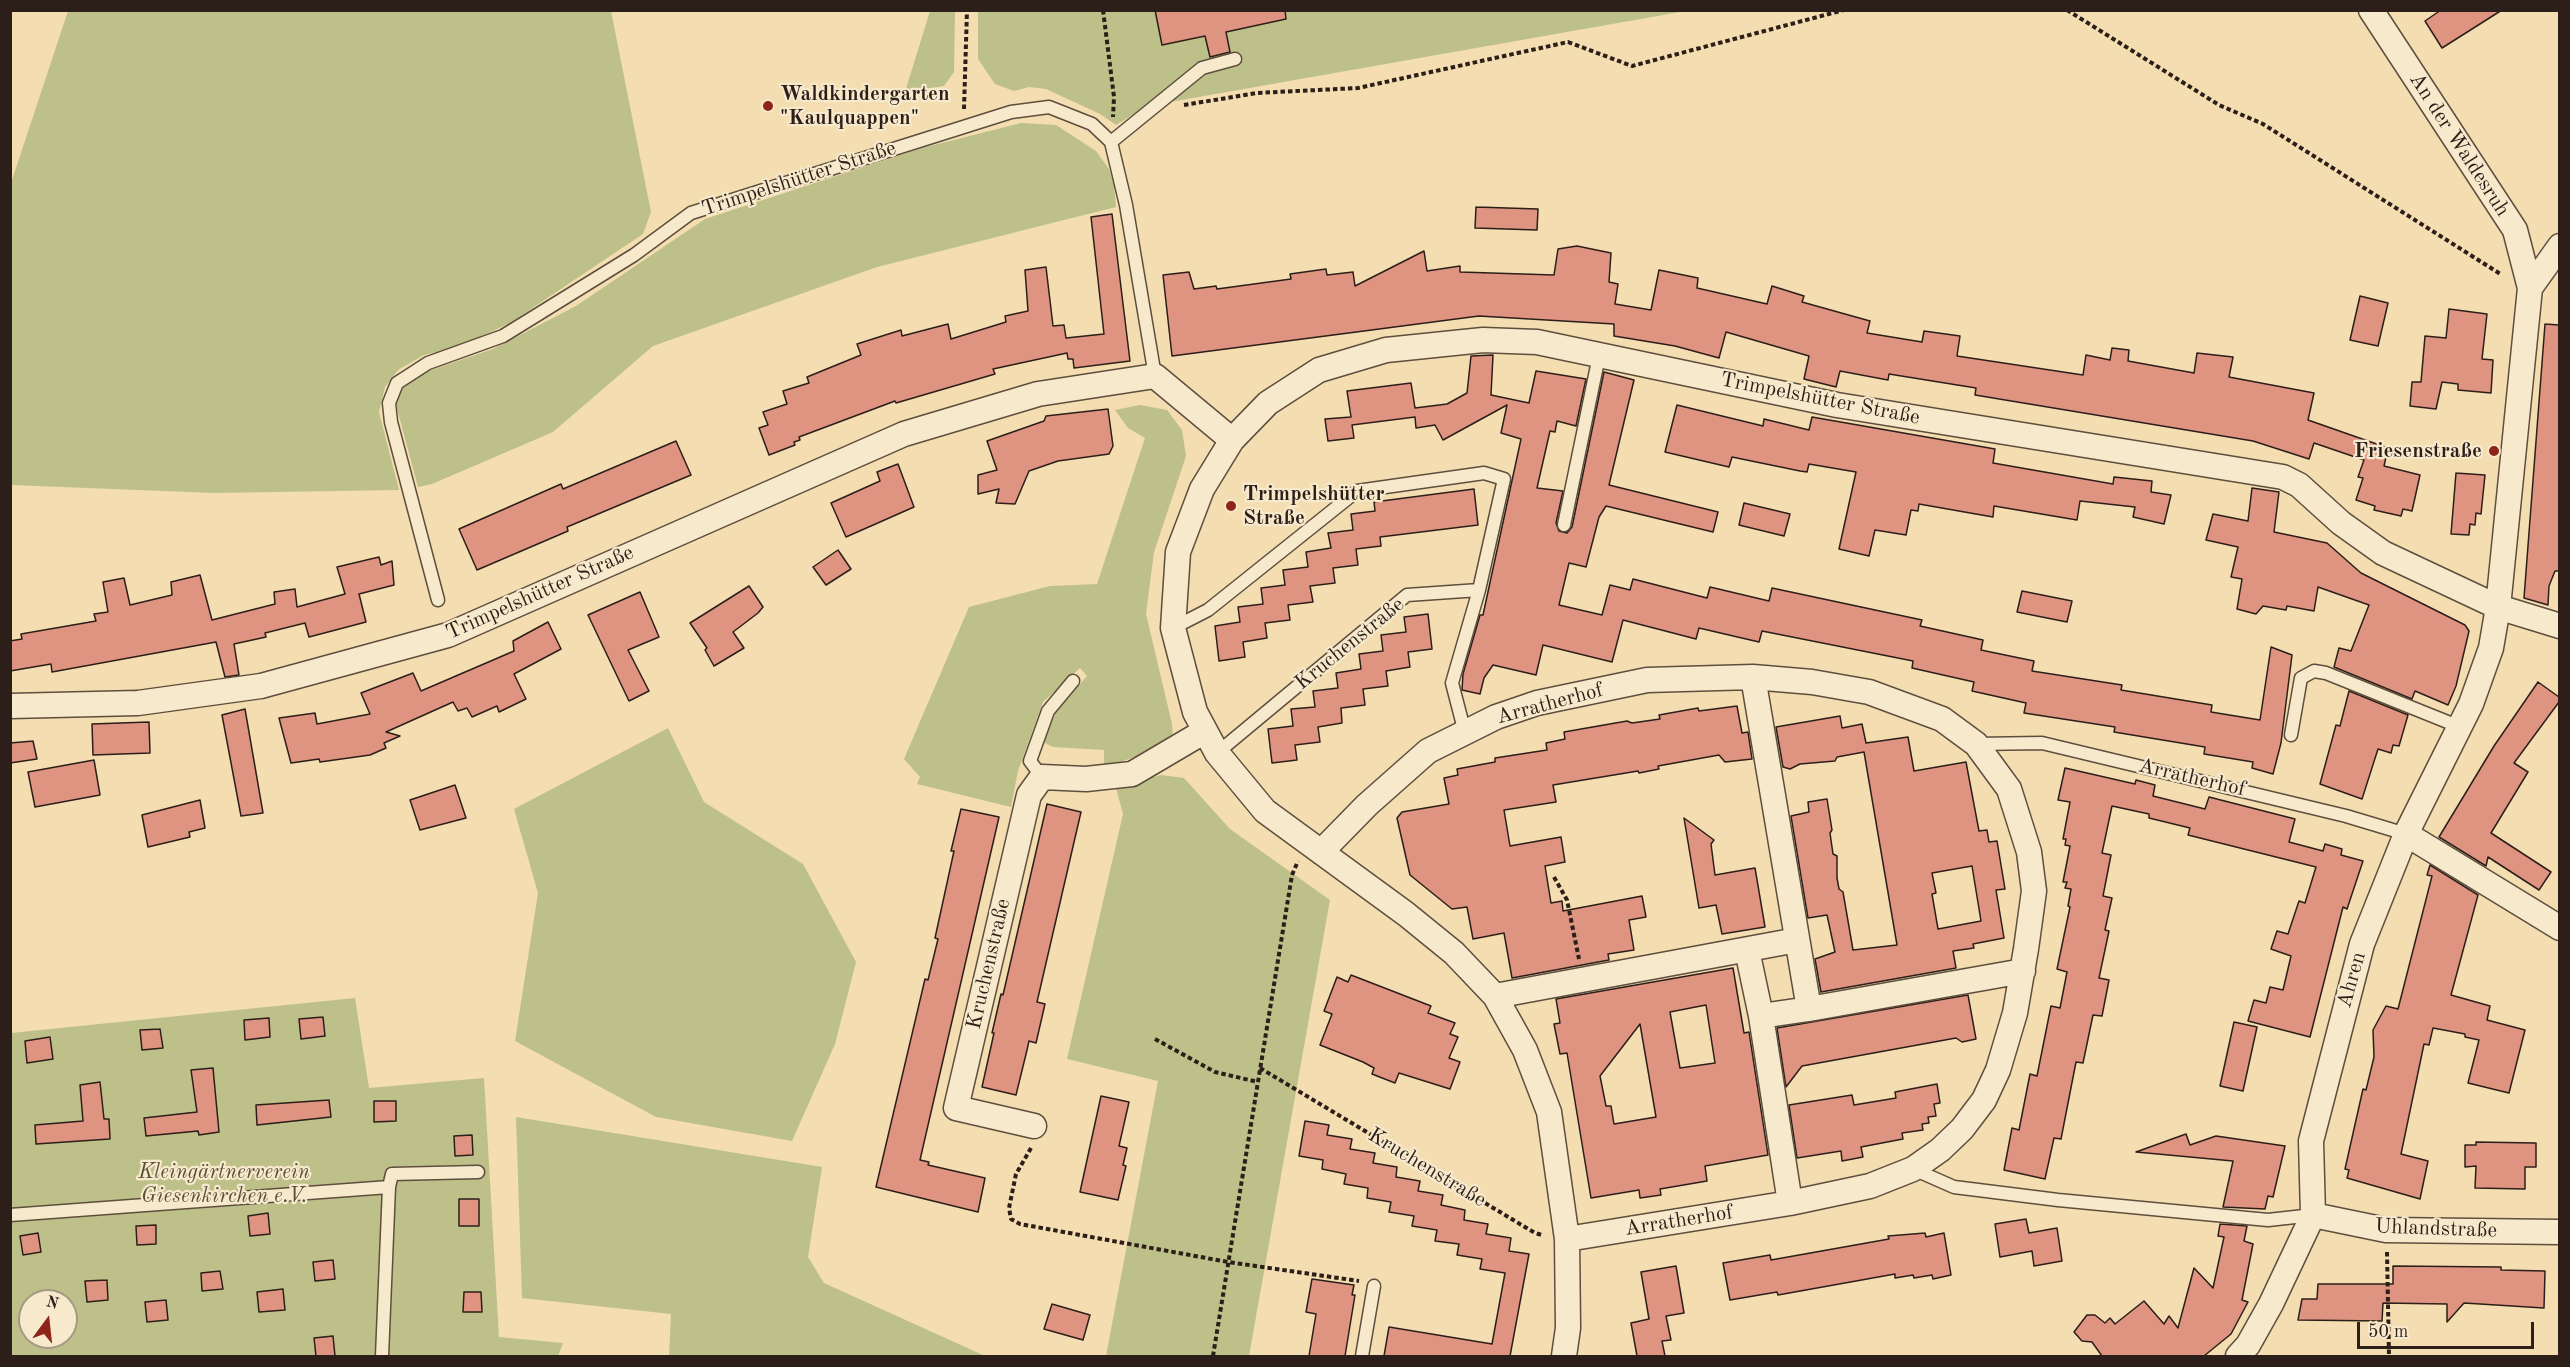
<!DOCTYPE html>
<html>
<head>
<meta charset="utf-8">
<style>
	body { margin:0 }
	#map { position:relative; width:2570px; height:1367px; overflow:hidden; background:#f3ddb1; font-family:"Old Standard TT",serif }
	canvas { display:block }
	.frame { position:absolute; inset:0; border:12px solid #2c1e18; pointer-events:none }
	.north { position:absolute; left:18px; top:1289px; width:60px; height:60px; box-sizing:border-box; background:#f7e9cc; border:2px solid #a69884; border-radius:50%; rotate:15deg; font-size:16px; font-weight:700; line-height:24px; text-align:center; color:#2c1e18 }
	.north::after { content:''; display:block; margin:auto; width:21px; height:27px; background:#8f2418; clip-path:polygon(50% 0,100% 100%,50% 72%,0 100%) }
	.scale { position:absolute; left:2357px; top:1322px; width:177px; height:27px; box-sizing:border-box; border:3px solid #2c1e18; border-top:0; padding-left:8px; font-size:18px; line-height:21px; white-space:nowrap; color:#2c1e18; -webkit-text-stroke:4px #f7e9cc; paint-order:stroke }
</style>
</head>
<body>
<div id="map">
<canvas width="2570" height="1367"></canvas>
<div class="frame"></div>
<div class="north">N</div>
<div class="scale">50 m</div>
</div>
<script>
const g = document.querySelector('canvas').getContext('2d');
g.lineJoin = 'round';
function fillPath(path, color) { g.fillStyle = color; g.fill(path, 'evenodd'); }
const toPath = rows => new Path2D(rows.map(r => 'M' + r).join(''));
function trace(path, color, width, dash) { g.strokeStyle = color; g.lineWidth = width; g.lineCap = dash ? 'butt' : 'round'; g.setLineDash(dash || []); g.stroke(path); }
function write(font, color, halo, rows, align = 'center') {
  g.font = font + ' "Old Standard TT",serif'; g.lineWidth = 4.5; g.setLineDash([]); g.textBaseline = 'middle'; g.strokeStyle = halo; g.fillStyle = color; for (const [text, x, y, turn = 0] of rows) {
    g.save(); g.translate(x, y); g.rotate((+turn || 0) * Math.PI / 180); g.textAlign = isNaN(turn) ? turn : align; if (halo) g.strokeText(text, 0, 0); g.fillText(text, 0, 0); g.restore();
  }
}
fillPath(toPath([
	[68,11,611,11,651,212,643,234,510,323,458,347,424,355,398,370,385,387,379,412,399,490,214,493,11,485,11,183],
	[930,11,955,11,954,72,944,86,905,92],
	[978,11,1686,11,1159,104,1157,100,1116,125,1100,114,1046,89,1029,87,1014,91,995,84,978,59],
	[1021,123,1056,125,1096,151,1109,169,1114,185,1116,207,877,267,653,346,553,432,432,484,418,487,396,405,399,389,414,376,493,349,576,306,705,219,922,148],
	[1140,405,1167,410,1182,430,1186,456,1154,552,1146,614,1172,724,1173,743,1104,768,1104,750,1053,747,1043,742,1057,710,1087,676,1080,668,1043,702,1018,771,1011,807,917,784,920,777,904,759,969,607,1050,586,1097,584,1145,438,1128,428,1115,410],
	[668,728,704,802,803,864,856,962,835,1044,792,1141,656,1117,515,1041,538,893,514,809],
	[1161,775,1184,778,1230,829,1330,900,1249,1356,1106,1356,1158,1081,1067,1059,1123,814,1116,788],
	[355,998,369,1088,484,1078,499,1337,563,1343,558,1356,11,1356,11,1033],
	[30,1301,66,1301,66,1337,30,1337],
	[516,1117,822,1167,808,1257,824,1283,985,1356,669,1356,671,1314,522,1298]
]), '#bec089');
const building = toPath([
	[1155,10,1285,10,1286,19,1226,32,1230,52,1210,57,1205,36,1162,45,1155,10],
	[2441,10,2502,10,2442,48,2425,21,2441,10],
	[1476,207,1538,209,1537,230,1475,228,1476,207],
	[1112,214,1130,361,1074,368,1073,359,1068,359,1067,353,993,369,995,374,896,403,895,401,799,437,800,440,794,442,795,445,769,455,759,428,768,425,763,412,787,404,783,391,809,383,807,377,861,355,857,344,901,330,902,336,948,324,951,339,1006,322,1005,316,1028,311,1025,270,1046,267,1053,326,1064,325,1066,338,1104,334,1091,217,1112,214],
	[1577,246,1611,253,1609,282,1618,284,1615,304,1651,310,1659,270,1698,278,1697,288,1767,304,1772,286,1804,296,1802,302,1870,321,1867,333,1922,342,1924,331,1960,336,1957,356,2083,375,2086,355,2110,360,2112,348,2129,350,2128,361,2194,373,2197,353,2233,357,2229,377,2314,393,2308,420,2388,448,2384,466,2420,475,2412,511,2403,509,2401,516,2374,510,2375,506,2356,500,2363,478,2358,477,2364,460,2314,443,2309,459,2253,441,1975,395,1976,388,1889,374,1888,380,1840,371,1836,387,1804,379,1809,356,1726,332,1719,358,1675,346,1614,336,1614,324,1479,316,1172,356,1163,275,1189,272,1194,289,1216,286,1217,289,1291,279,1290,274,1326,269,1327,275,1353,272,1355,286,1424,251,1427,271,1460,266,1460,272,1554,275,1558,249,1577,246],
	[2360,296,2388,303,2378,346,2350,340,2360,296],
	[2449,309,2487,314,2482,359,2493,360,2491,393,2458,390,2458,384,2442,382,2436,409,2410,406,2412,382,2421,382,2425,336,2446,338,2449,309],
	[2545,324,2559,325,2559,571,2555,571,2549,586,2548,605,2524,598,2545,324],
	[1493,355,1491,395,1529,403,1536,371,1586,379,1576,426,1557,421,1555,432,1550,431,1537,488,1563,491,1556,523,1559,531,1567,533,1572,527,1604,372,1634,380,1609,485,1718,512,1713,532,1606,506,1599,517,1586,567,1569,563,1559,605,1602,615,1610,585,1630,590,1633,579,1707,598,1710,587,1769,601,1772,588,1922,620,1920,626,1983,640,1981,650,2034,661,2032,671,2122,685,2121,690,2212,705,2211,712,2260,720,2271,647,2292,655,2281,743,2273,774,2252,768,2253,762,2204,754,2205,747,2114,732,2115,727,2024,713,2026,703,1972,691,1974,682,1912,668,1913,661,1762,631,1759,642,1699,628,1696,639,1623,620,1612,662,1543,645,1536,675,1493,665,1484,678,1480,694,1462,690,1463,674,1480,615,1483,615,1521,439,1501,433,1507,405,1443,440,1435,425,1416,428,1415,417,1352,425,1354,438,1328,441,1325,419,1351,417,1347,391,1411,383,1415,408,1447,404,1467,393,1471,356,1493,355],
	[1677,405,1763,426,1764,419,1809,430,1812,417,1995,449,1993,463,2113,484,2114,477,2152,481,2151,492,2171,495,2164,524,2133,517,2135,507,2080,501,2077,520,1994,506,1993,517,1919,504,1918,511,1911,510,1906,535,1875,530,1869,556,1839,549,1856,472,1809,464,1807,472,1800,471,1732,457,1729,467,1665,452,1677,405],
	[1108,409,1113,446,1109,454,1058,461,1029,471,1015,504,996,503,999,489,978,494,978,475,997,470,987,441,1044,421,1046,416,1108,409],
	[676,441,691,475,567,527,568,531,477,570,459,529,561,484,563,489,676,441],
	[898,464,914,507,846,537,831,503,880,481,877,472,898,464],
	[2456,473,2485,475,2481,514,2476,513,2475,525,2470,524,2469,535,2451,534,2456,473],
	[2252,488,2279,492,2274,532,2327,543,2361,573,2465,625,2469,631,2456,686,2448,705,2415,691,2412,699,2334,667,2339,648,2351,651,2369,605,2318,587,2314,611,2287,606,2286,610,2263,606,2256,614,2237,609,2242,579,2231,577,2238,547,2206,540,2213,514,2248,521,2252,488],
	[1474,489,1478,525,1380,537,1381,546,1356,549,1358,565,1333,568,1335,583,1310,586,1313,602,1288,605,1290,620,1265,623,1267,638,1243,642,1245,657,1219,661,1215,626,1240,622,1238,607,1263,604,1261,588,1285,585,1283,570,1308,567,1306,552,1331,548,1328,533,1353,530,1351,514,1375,511,1374,502,1474,489],
	[1744,503,1790,514,1784,536,1739,525,1744,503],
	[838,550,851,569,826,585,813,567,838,550],
	[379,557,381,565,392,561,394,585,359,594,366,622,309,637,305,623,265,633,266,637,234,644,239,675,225,677,216,642,52,672,51,664,10,671,10,641,22,639,21,634,96,621,94,614,108,612,103,582,124,578,130,605,172,595,171,582,200,575,212,620,275,604,274,592,295,589,297,607,345,594,337,567,379,557],
	[749,586,763,607,758,613,733,632,744,648,714,666,705,650,707,648,690,623,749,586],
	[2022,591,2072,601,2067,622,2017,612,2022,591],
	[640,592,659,637,628,650,649,691,629,701,588,615,640,592],
	[1428,614,1432,649,1408,652,1410,667,1386,671,1388,686,1363,689,1365,705,1341,708,1342,723,1318,727,1320,742,1295,745,1297,760,1272,763,1268,729,1293,726,1291,709,1315,707,1313,691,1338,688,1336,673,1361,669,1359,654,1383,651,1381,635,1406,632,1404,617,1428,614],
	[548,622,561,649,514,674,526,699,499,712,497,706,472,717,467,708,458,711,453,702,386,732,400,736,384,743,386,748,370,755,320,762,319,759,291,763,279,718,315,713,317,724,370,714,361,693,413,673,421,691,514,651,513,641,548,622],
	[2538,682,2559,697,2559,702,2514,763,2528,772,2491,833,2551,872,2539,890,2488,857,2486,866,2439,837,2494,746,2538,682],
	[2349,691,2408,715,2399,746,2393,745,2391,753,2378,749,2362,799,2320,784,2336,725,2340,726,2349,691],
	[1737,706,1742,733,1748,732,1752,759,1725,762,1719,755,1658,766,1659,769,1639,773,1638,771,1553,785,1556,802,1504,810,1510,846,1561,837,1565,862,1545,866,1551,903,1562,901,1563,911,1642,896,1646,917,1629,920,1634,950,1608,954,1609,960,1512,978,1504,933,1473,939,1467,907,1452,909,1410,875,1397,818,1402,812,1449,804,1444,778,1458,775,1457,769,1495,762,1495,758,1547,750,1546,743,1565,739,1564,732,1627,721,1632,723,1660,719,1659,715,1698,708,1699,711,1737,706],
	[245,709,263,813,241,816,222,715,245,709],
	[1840,716,1842,728,1862,724,1866,743,1908,737,1914,771,1966,762,1979,831,1987,830,1989,842,1997,841,2005,889,1996,890,2004,938,1973,944,1974,948,1953,951,1956,968,1821,992,1815,959,1835,952,1827,915,1808,918,1791,816,1809,812,1808,802,1827,799,1832,830,1830,833,1833,854,1837,856,1837,878,1839,889,1843,892,1853,950,1897,945,1864,752,1837,757,1835,761,1800,764,1790,769,1783,767,1776,727,1840,716],
	[1972,866,1981,921,1938,929,1932,894,1936,893,1932,873,1972,866],
	[149,722,150,753,93,755,92,724,149,722],
	[33,741,37,759,10,763,10,743,33,741],
	[94,760,100,795,35,807,28,772,94,760],
	[2065,768,2135,784,2136,780,2155,785,2153,796,2205,809,2209,797,2295,819,2289,842,2323,851,2325,844,2342,849,2341,855,2363,861,2347,909,2343,907,2310,1037,2248,1021,2254,1000,2266,1003,2270,987,2283,990,2291,956,2271,949,2277,931,2288,934,2299,901,2305,903,2316,867,2188,835,2190,828,2149,818,2149,814,2112,806,2102,853,2111,855,2103,896,2112,898,2105,930,2109,931,2099,978,2109,980,2102,1016,2093,1015,2083,1063,2076,1062,2061,1139,2054,1138,2045,1179,2004,1170,2012,1128,2019,1130,2030,1074,2037,1076,2051,1006,2060,1008,2067,972,2057,969,2070,907,2068,906,2071,889,2065,888,2067,882,2063,882,2070,846,2065,845,2066,839,2063,839,2070,802,2058,800,2065,768],
	[455,785,466,818,420,830,410,800,455,785],
	[200,800,205,828,189,832,190,837,148,847,142,815,200,800],
	[1047,804,1081,812,1037,1002,1045,1004,1036,1043,1029,1041,1027,1050,1016,1095,982,1087,994,1033,992,1033,1001,994,1003,995,1047,804],
	[961,809,999,817,920,1160,929,1162,928,1165,985,1178,978,1212,876,1187,925,979,928,980,938,939,935,938,954,851,951,851,961,809],
	[1684,818,1714,840,1711,844,1715,875,1755,868,1765,927,1722,934,1716,905,1699,908,1684,818],
	[2430,865,2478,895,2451,995,2490,1006,2487,1020,2525,1030,2509,1093,2468,1083,2479,1040,2465,1037,2465,1034,2433,1028,2429,1045,2424,1044,2401,1154,2428,1161,2420,1199,2347,1178,2349,1170,2345,1169,2363,1089,2366,1090,2374,1057,2373,1030,2386,1006,2398,1009,2432,876,2427,875,2430,865],
	[1733,968,1744,1033,1749,1032,1768,1155,1705,1166,1707,1181,1660,1189,1661,1195,1640,1198,1639,1190,1591,1198,1567,1053,1560,1054,1554,1024,1560,1023,1556,999,1733,968],
	[1706,1005,1715,1063,1680,1068,1670,1012,1706,1005],
	[1640,1024,1656,1117,1614,1124,1611,1106,1606,1106,1600,1076,1640,1024],
	[1351,975,1431,1006,1428,1013,1455,1023,1450,1034,1458,1037,1449,1058,1460,1062,1450,1089,1399,1073,1395,1083,1372,1074,1374,1068,1363,1062,1320,1045,1332,1014,1324,1011,1337,977,1348,982,1351,975],
	[1968,995,1976,1039,1962,1042,1956,1038,1802,1066,1786,1087,1777,1028,1968,995],
	[323,1017,325,1036,301,1039,299,1019,323,1017],
	[269,1018,270,1037,245,1040,244,1020,269,1018],
	[2234,1022,2257,1027,2243,1091,2220,1086,2234,1022],
	[160,1029,163,1048,142,1050,140,1030,160,1029],
	[50,1037,53,1059,27,1063,25,1041,50,1037],
	[213,1068,219,1132,199,1135,198,1131,146,1136,144,1118,197,1112,191,1070,213,1068],
	[100,1082,104,1119,109,1119,110,1139,36,1144,35,1125,83,1121,80,1085,100,1082],
	[1937,1084,1940,1103,1934,1104,1936,1116,1928,1117,1929,1123,1922,1124,1923,1130,1902,1133,1903,1139,1861,1147,1863,1157,1842,1161,1841,1151,1797,1158,1789,1105,1852,1095,1854,1105,1896,1098,1895,1092,1937,1084],
	[1101,1096,1129,1102,1119,1146,1127,1148,1123,1165,1126,1166,1118,1200,1080,1192,1101,1096],
	[329,1100,331,1117,257,1125,256,1105,329,1100],
	[374,1101,396,1101,396,1121,374,1122,374,1101],
	[1305,1121,1329,1125,1327,1135,1352,1139,1350,1149,1375,1153,1373,1163,1397,1167,1396,1177,1420,1181,1418,1191,1443,1195,1441,1205,1465,1210,1464,1220,1488,1224,1486,1234,1511,1238,1509,1251,1529,1254,1510,1356,1384,1356,1389,1327,1492,1344,1505,1273,1480,1269,1482,1259,1457,1255,1459,1244,1435,1241,1437,1230,1412,1226,1414,1216,1389,1212,1391,1202,1367,1198,1368,1188,1344,1184,1346,1174,1322,1169,1323,1160,1299,1156,1305,1121],
	[2186,1134,2190,1145,2216,1136,2285,1146,2273,1197,2268,1196,2265,1209,2223,1207,2233,1161,2136,1152,2186,1134],
	[472,1135,473,1155,455,1156,454,1136,472,1135],
	[2476,1142,2536,1143,2536,1167,2525,1167,2525,1189,2475,1188,2476,1166,2465,1167,2465,1145,2476,1145,2476,1142],
	[459,1199,479,1199,479,1226,459,1226,459,1199],
	[268,1213,270,1234,250,1236,248,1216,268,1213],
	[2026,1219,2029,1233,2057,1228,2062,1261,2034,1266,2032,1251,2000,1257,1995,1224,2026,1219],
	[2220,1224,2247,1226,2244,1241,2253,1244,2242,1300,2248,1302,2231,1334,2204,1356,2102,1356,2092,1342,2082,1341,2074,1332,2087,1315,2095,1315,2105,1323,2110,1318,2115,1324,2144,1301,2164,1324,2169,1316,2178,1328,2194,1268,2213,1288,2224,1237,2218,1236,2220,1224],
	[156,1225,156,1244,137,1245,136,1226,156,1225],
	[38,1233,41,1252,23,1255,20,1236,38,1233],
	[1925,1233,1926,1237,1944,1233,1951,1275,1933,1279,1932,1275,1914,1278,1913,1275,1895,1278,1895,1274,1778,1295,1777,1292,1730,1300,1723,1263,1770,1255,1771,1260,1889,1239,1888,1236,1925,1233],
	[333,1260,335,1279,315,1281,313,1262,333,1260],
	[1676,1266,1684,1313,1666,1316,1671,1340,1662,1341,1665,1356,1637,1356,1631,1323,1649,1319,1641,1272,1676,1266],
	[2393,1266,2501,1267,2501,1270,2545,1271,2544,1308,2464,1303,2447,1322,2447,1304,2383,1303,2382,1321,2298,1320,2302,1299,2317,1299,2318,1284,2393,1284,2393,1266],
	[220,1271,223,1289,202,1291,201,1273,220,1271],
	[1312,1279,1354,1285,1352,1295,1355,1295,1345,1356,1309,1356,1316,1314,1306,1312,1312,1279],
	[107,1280,108,1300,87,1302,85,1281,107,1280],
	[283,1289,285,1310,259,1312,257,1292,283,1289],
	[464,1292,481,1292,482,1312,463,1312,464,1292],
	[166,1300,168,1320,147,1322,145,1302,166,1300],
	[1052,1304,1090,1315,1083,1340,1044,1329,1052,1304],
	[333,1336,335,1356,316,1356,314,1338,333,1336]
]);
fillPath(building, '#df9482');
trace(building, '#2c1e18', 1.5);
const service = toPath([
	[1111,142,1202,68,1235,59],
	[1564,525,1599,356],
	[438,600,391,422,389,403,397,383,428,363,503,336,634,255,691,213,1011,112,1049,107,1092,124,1111,142,1126,205,1155,376],
	[1173,628,1208,610,1357,491,1484,473,1504,479,1479,590,1407,595,1217,753],
	[1465,733,1452,683,1479,590],
	[2291,735,2301,678,2314,671,2326,673,2460,727],
	[1976,744,2042,743,2346,816,2406,834],
	[1042,777,1030,761,1048,711,1073,681],
	[1913,1169,1954,1187,2058,1200,2268,1220,2313,1215],
	[389,1187,392,1174,478,1172],
	[10,1215,389,1187,382,1356],
	[1362,1356,1374,1286]
]);
const minor = toPath([
	[2371,10,2515,230,2530,288],
	[1753,677,1809,1009,1761,1016,1790,1203],
	[10,706,138,703,261,686,448,635,904,434,1038,394,1155,376,1232,440],
	[2406,834,2560,928],
	[1321,852,1367,805,1428,751,1496,717,1537,703,1647,680,1753,677,1812,682,1869,692,1942,719,1976,744,2009,789,2029,852,2034,891,2026,949,2015,1013,1998,1070,1984,1100,1962,1129,1940,1150,1913,1169,1870,1186,1790,1203,1567,1239],
	[1747,950,1761,1016],
	[1495,996,1797,940],
	[1809,1009,2023,971],
	[1034,1126,956,1108,1029,795,1042,777,1086,779,1132,774,1205,731],
	[2313,1215,2386,1230,2560,1232],
	[1564,1356,1568,1328,1567,1239,1549,1112,1525,1050,1495,996,1454,953,1406,914,1265,811,1217,753,1195,712,1173,628,1178,552,1202,489,1232,440,1268,403,1319,370,1386,350,1483,340,1537,342,1837,405,2283,477,2299,485,2341,523,2383,553,2498,607,2560,626],
	[2238,1356,2248,1345,2271,1304,2313,1215,2311,1141,2362,944,2406,834,2471,704,2491,648,2498,607,2530,288,2560,246]
]);
trace(service, '#5e4e3e', 15);
trace(minor, '#5e4e3e', 27);
trace(toPath([
	[1103,10,1114,97,1113,117],
	[2067,10,2219,105,2263,124,2502,275],
	[1184,105,1257,93,1358,88,1568,42,1632,66,1844,10],
	[964,109,967,10],
	[1554,877,1567,900,1579,959],
	[1155,1039,1215,1072,1258,1082],
	[1260,1068,1535,1233,1542,1235],
	[1031,1148,1016,1174,1009,1208,1011,1219,1020,1224,1228,1262,1359,1281],
	[2387,1252,2389,1356],
	[1213,1356,1292,875,1298,861]
]), '#2c1e18', 4, [4.5, 3]);
trace(service, '#f7e9cc', 12);
trace(minor, '#f7e9cc', 24);
for (const [x, y, r, color] of [
	[768,106,6,"#8f2418"],
	[2494,451,6,"#8f2418"],
	[1231,506,6,"#8f2418"]
]) { const dot = new Path2D(); dot.arc(x, y, r, 0, 2 * Math.PI); g.fillStyle = color; g.fill(dot); trace(dot, '#f7e9cc', 2); }
write('bold 21px', '#2c1e18', '#f7e9cc', [
	["Waldkindergarten",780,94],
	["\"Kaulquappen\"",780,118],
	["Friesenstraße",2482,451,"right"],
	["Trimpelshütter",1243,494],
	["Straße",1243,518]
], 'left');
write('21px', '#2c1e18', '#f7e9cc', [
	["An der Waldesruh",2459,145,57],
	["Trimpelshütter Straße",799,179,-18],
	["Trimpelshütter Straße",1820,399,11],
	["Trimpelshütter Straße",540,593,-24],
	["Kruchenstraße",1350,644,-39],
	["Arratherhof",1550,704,-15],
	["Arratherhof",2192,778,13],
	["Kruchenstraße",989,964,-77],
	["Ahren",2352,980,-74],
	["Kruchenstraße",1427,1168,31],
	["Arratherhof",1679,1221,-9],
	["Uhlandstraße",2436,1229,2]
]);
write('italic 21px', '#584f3a', '#f7e9cc', [
	["Kleingärtnerverein",224,1172],
	["Giesenkirchen e.V.",224,1196]
]);
</script>
</body>
</html>
